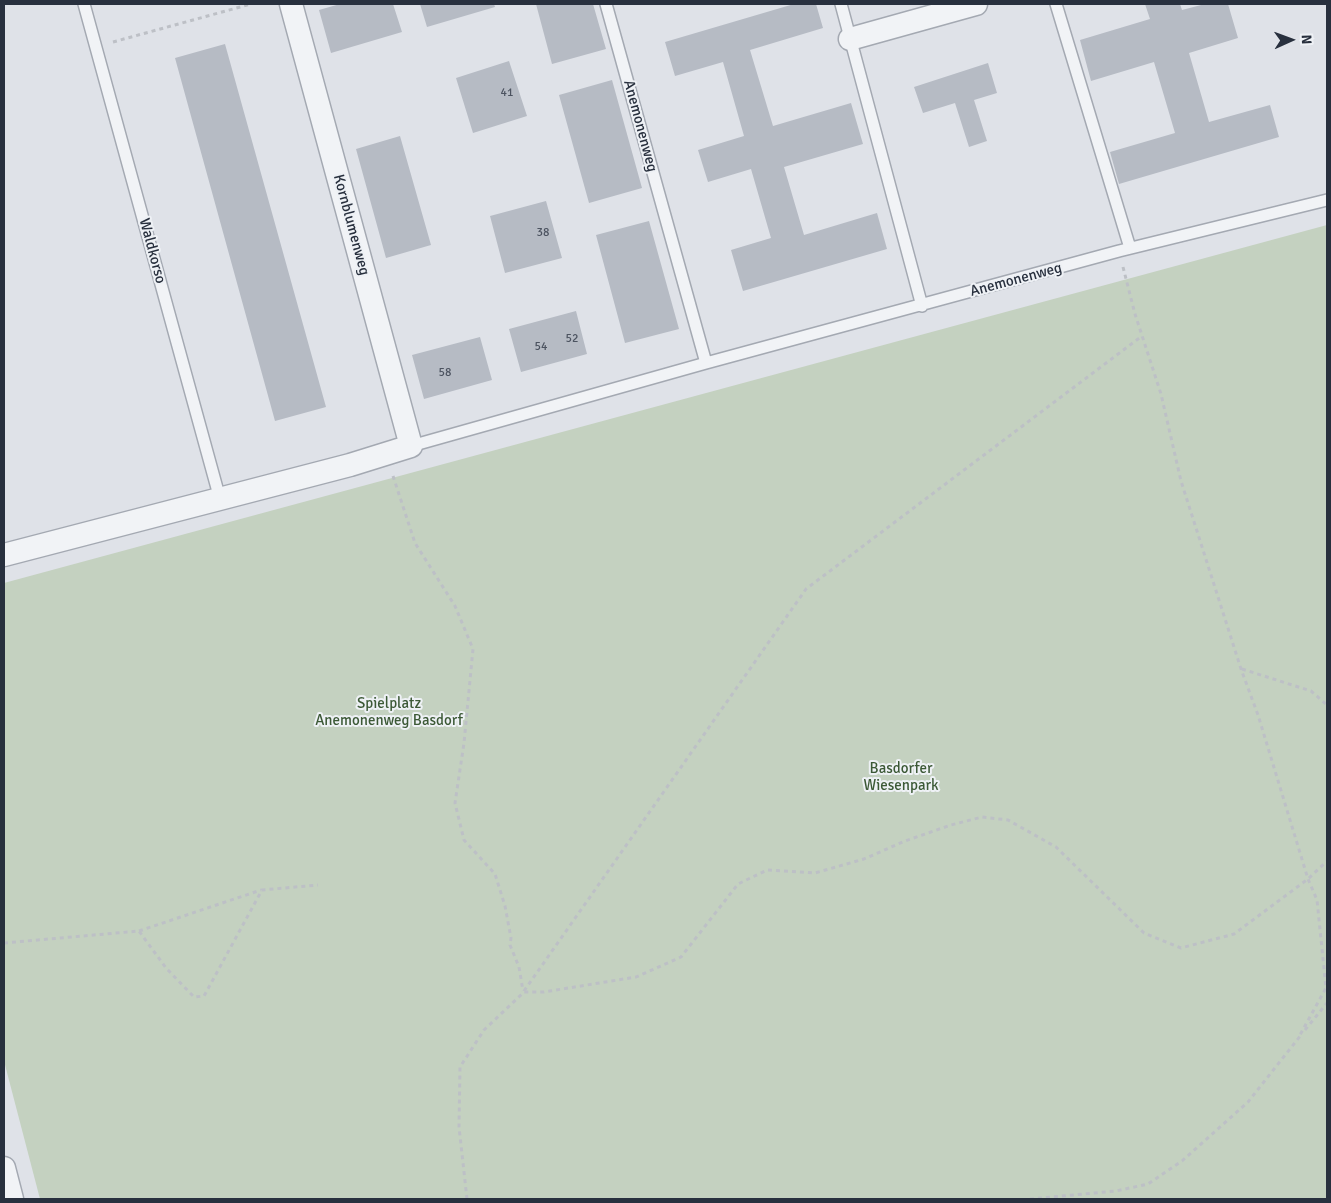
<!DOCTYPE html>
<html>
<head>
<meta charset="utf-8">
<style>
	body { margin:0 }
	#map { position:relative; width:1331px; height:1203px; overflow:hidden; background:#dfe2e8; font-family:Signika,sans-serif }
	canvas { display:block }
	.frame { position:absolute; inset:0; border:5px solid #28303e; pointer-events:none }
	.north { position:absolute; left:1266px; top:15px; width:50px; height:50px; -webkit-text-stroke:4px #eef1f5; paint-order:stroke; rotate:88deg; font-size:14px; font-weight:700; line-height:20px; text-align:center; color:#28303e }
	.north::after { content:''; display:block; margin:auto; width:18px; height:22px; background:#28303e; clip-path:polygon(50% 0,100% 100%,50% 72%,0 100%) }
</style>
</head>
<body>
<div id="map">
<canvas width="1331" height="1203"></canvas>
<div class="frame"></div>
<div class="north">N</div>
</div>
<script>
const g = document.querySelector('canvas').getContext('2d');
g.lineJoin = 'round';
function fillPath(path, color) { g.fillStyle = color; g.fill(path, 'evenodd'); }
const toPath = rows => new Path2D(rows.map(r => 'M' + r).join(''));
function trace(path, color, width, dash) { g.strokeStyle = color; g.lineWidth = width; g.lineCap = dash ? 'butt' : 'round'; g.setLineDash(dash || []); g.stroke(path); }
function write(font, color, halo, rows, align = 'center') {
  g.font = font + ' Signika,sans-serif'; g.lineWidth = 4; g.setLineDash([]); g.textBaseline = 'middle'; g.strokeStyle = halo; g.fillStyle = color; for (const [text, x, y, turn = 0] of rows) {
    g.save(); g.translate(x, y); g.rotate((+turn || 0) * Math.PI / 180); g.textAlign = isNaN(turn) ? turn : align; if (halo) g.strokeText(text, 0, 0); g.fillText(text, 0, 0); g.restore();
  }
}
fillPath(toPath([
	[1327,225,1327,1199,40,1199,4,1061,4,583]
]), '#c4d1c0');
fillPath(toPath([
	[340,4,393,4,402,32,331,53,319,10],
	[420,4,494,4,495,7,427,27],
	[536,4,593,4,606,49,552,64],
	[794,4,816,4,823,28,750,50,773,126,851,103,863,144,784,167,804,235,877,213,887,249,743,291,731,250,771,238,751,169,708,182,698,150,744,136,723,62,675,76,665,42],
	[1145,4,1180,4,1182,10,1205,4,1228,4,1238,38,1189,53,1209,122,1270,105,1279,137,1119,184,1110,152,1175,133,1154,62,1091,81,1080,40,1150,19],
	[225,44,326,407,275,421,175,58],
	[509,61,527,116,473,133,456,78],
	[988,63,997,93,974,100,987,141,969,147,955,103,923,113,914,87],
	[612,80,642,188,589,203,559,95],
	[400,136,431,245,386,258,356,149],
	[546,201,562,258,505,273,490,216],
	[649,221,679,329,625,343,596,235],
	[576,311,587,354,521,372,509,329],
	[480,337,492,380,424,399,412,355]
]), '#b6bbc4');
const lane = toPath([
	[84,4,220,499],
	[606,4,706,363],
	[841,4,922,306],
	[1056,4,1130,248],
	[411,446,706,363,1119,251,1327,200]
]);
const street = toPath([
	[850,39,976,4],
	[4,555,350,465,411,446,291,4],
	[4,1168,12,1199]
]);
trace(lane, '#a4a9b2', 14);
trace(street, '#a4a9b2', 25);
trace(toPath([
	[113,42,251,4],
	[1123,267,1135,314,1161,394,1181,481,1241,669,1258,715,1308,879,1317,900,1326,988,1300,1035],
	[393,476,415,543,455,606,473,649,464,743,455,803,464,840,495,874,505,906,511,938,510,945,519,967,523,991],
	[1242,669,1311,691,1327,705],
	[139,931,261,890],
	[4,943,139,931,166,968,194,997,204,996,262,890,318,885],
	[524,991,806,589,1142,336],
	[1305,1030,1327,1003],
	[467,1199,459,1127,460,1067,484,1030,524,992,544,992,636,977,681,957,738,884,767,870,815,873,864,859,905,841,951,825,982,817,1008,820,1056,847,1144,933,1181,948,1234,934,1308,879,1327,861],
	[1030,1199,1116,1191,1148,1184,1182,1161,1248,1102,1301,1035]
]), '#bdc0c6', 3, [4, 4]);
trace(lane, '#f1f3f6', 11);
trace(street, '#f1f3f6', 22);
write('12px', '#4c5360', null, [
	["41",507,93],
	["38",543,233],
	["52",572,339],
	["54",541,347],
	["58",445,373]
]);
write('15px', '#28303e', '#eef1f5', [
	["Anemonenweg",640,126,75],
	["Kornblumenweg",351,225,75],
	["Waldkorso",152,251,75],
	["Anemonenweg",1016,280,-15]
]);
write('15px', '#3c5936', '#eef1f5', [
	["Spielplatz",389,704],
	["Anemonenweg Basdorf",389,721],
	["Basdorfer",901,769],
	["Wiesenpark",901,786]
]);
</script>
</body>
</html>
